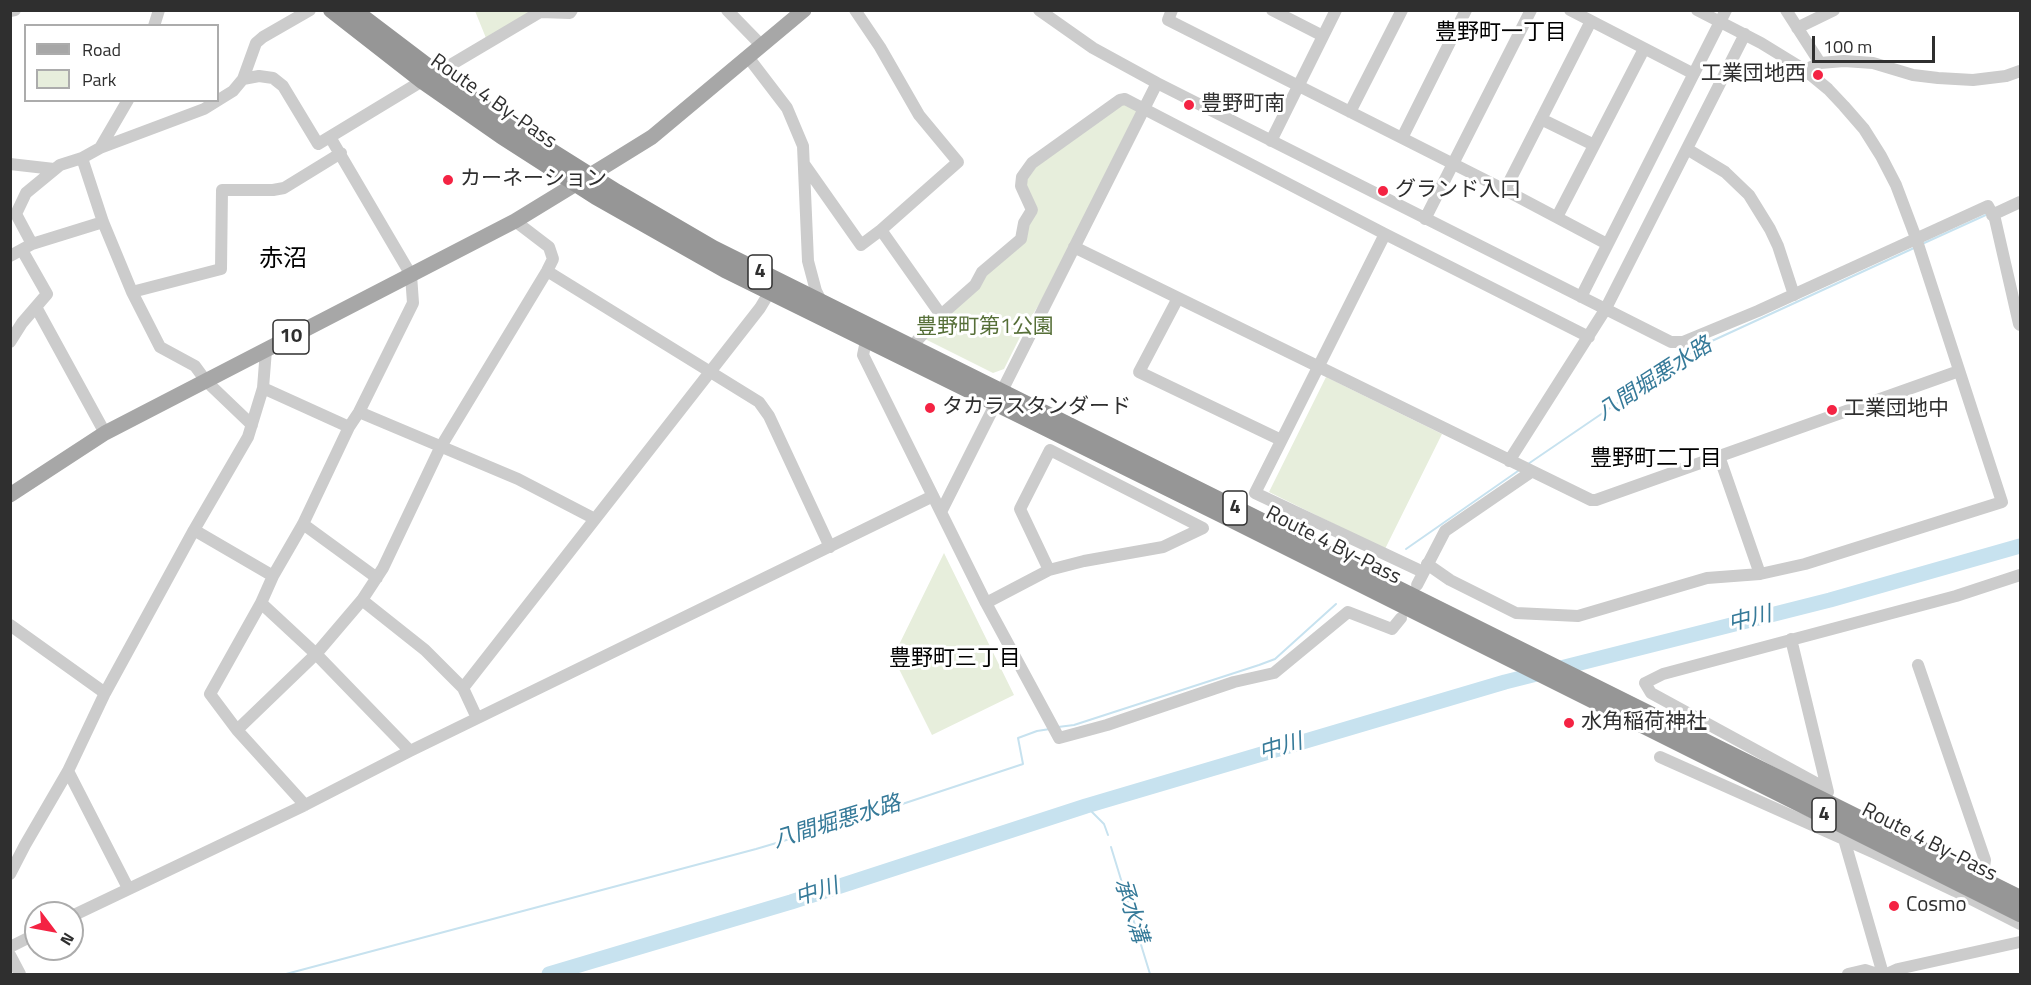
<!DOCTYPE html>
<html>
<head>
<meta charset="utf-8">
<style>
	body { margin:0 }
	#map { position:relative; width:2031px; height:985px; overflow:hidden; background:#fff; font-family:"Titillium Web",sans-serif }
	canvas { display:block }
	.frame { position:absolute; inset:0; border:12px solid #2f2f2f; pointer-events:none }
	.legend { position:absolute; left:24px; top:24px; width:195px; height:78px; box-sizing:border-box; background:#fff; border:2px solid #acacac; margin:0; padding:8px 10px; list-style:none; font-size:18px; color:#2f2f2f }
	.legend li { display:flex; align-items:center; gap:12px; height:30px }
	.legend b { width:30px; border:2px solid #acacac }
	.north { position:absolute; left:24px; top:901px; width:60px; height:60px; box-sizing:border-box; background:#fff; border:2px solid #acacac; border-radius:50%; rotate:122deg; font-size:16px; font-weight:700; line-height:24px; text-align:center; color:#2f2f2f }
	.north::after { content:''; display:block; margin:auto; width:21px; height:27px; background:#f42343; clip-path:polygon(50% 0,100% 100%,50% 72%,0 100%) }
	.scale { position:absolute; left:1812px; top:36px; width:123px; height:27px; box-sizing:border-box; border:3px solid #2f2f2f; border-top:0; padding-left:8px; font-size:18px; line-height:21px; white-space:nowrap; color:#2f2f2f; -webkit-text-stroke:4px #fff; paint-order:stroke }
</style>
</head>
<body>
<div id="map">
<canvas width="2031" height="985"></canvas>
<div class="frame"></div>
<ul class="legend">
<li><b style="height:8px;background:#a7a7a7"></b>Road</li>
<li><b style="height:16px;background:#e7eedc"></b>Park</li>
</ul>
<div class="north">N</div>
<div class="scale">100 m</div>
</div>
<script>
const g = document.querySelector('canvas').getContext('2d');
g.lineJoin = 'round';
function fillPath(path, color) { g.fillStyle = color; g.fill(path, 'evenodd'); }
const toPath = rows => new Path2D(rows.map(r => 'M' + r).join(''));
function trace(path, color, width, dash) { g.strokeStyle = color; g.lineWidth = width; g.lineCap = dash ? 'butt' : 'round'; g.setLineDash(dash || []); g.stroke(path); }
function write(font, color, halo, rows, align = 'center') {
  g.font = font + ' "Titillium Web","Noto Sans JP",sans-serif'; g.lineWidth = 6; g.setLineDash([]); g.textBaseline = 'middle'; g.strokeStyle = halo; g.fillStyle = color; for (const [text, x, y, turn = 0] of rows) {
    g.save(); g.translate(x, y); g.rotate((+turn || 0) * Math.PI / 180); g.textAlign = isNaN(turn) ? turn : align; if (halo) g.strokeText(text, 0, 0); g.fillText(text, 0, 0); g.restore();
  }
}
fillPath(toPath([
	[475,11,534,11,486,38],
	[1123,104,1138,109,1043,298,1025,327,1004,369,993,373,923,338,986,274,1027,225,1024,184,1043,157],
	[1326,377,1442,434,1385,549,1269,492],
	[944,553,1014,695,932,735,893,657]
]), '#e7eedc');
trace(toPath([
	[1922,244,1988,214],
	[1528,464,1701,346,1914,248],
	[1406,549,1518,471],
	[1058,727,1074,725,1259,665,1275,659,1336,604],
	[1086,806,1104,824,1108,835],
	[1111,847,1150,974],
	[286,974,756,849,854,820,1023,764,1018,738,1037,731,1050,729]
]), '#c7e2ef', 2);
trace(toPath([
	[549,974,791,902,1086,806,1505,682,1830,600,2020,546]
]), '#c7e2ef', 15);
trace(toPath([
	[727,10,762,46],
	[1039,10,1093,48,1157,83,1671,342,1683,342,1758,311,1988,206,1995,219,2019,324,2020,325],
	[1172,10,1168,20,1505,190,1607,244],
	[1272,10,1323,36],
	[1570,10,1694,74],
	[1786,10,1820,63],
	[10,11,15,10],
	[154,26,159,10],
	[1797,28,1834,10],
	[748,57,787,108,803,146,808,261,816,291,822,303],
	[1805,70,1820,63,1844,61,1873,63,1913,75,1938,78,1973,80,2006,76,2020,71],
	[437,73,540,12,570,13,572,10],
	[243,79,259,76,273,78,283,86,318,144,422,81],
	[1350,112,1402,10],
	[1541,119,1594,145],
	[1402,138,1466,10],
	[1271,141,1336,10],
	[100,148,128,100],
	[1687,149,1725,172,1749,195,1770,229,1778,246,1794,295],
	[82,158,103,222,132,292,160,347,195,366,206,381,252,425],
	[10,164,54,169],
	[804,164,861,245,881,230,958,162,919,115,880,47,855,10],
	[1505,190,1591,21],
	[1992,215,2020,202],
	[1557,217,1644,49],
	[1425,219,1531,10],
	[881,230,941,315],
	[1385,234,1255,493,1423,572],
	[32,244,16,214,26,193,60,165,82,158,100,148,204,109,233,91,243,79,256,43,263,37,310,10],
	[1074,247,1591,500,1596,500,1959,371],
	[10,256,32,244,103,222],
	[547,271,759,402,769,416,830,547],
	[132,292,221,269,222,190,273,190,284,188,341,153],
	[1581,297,1726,10],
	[1178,298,1139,372,1281,440],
	[36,307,105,433],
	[866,341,863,355,986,603,1059,738,1107,725,1234,682,1274,673,1348,612,1392,629,1401,618],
	[10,342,22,323,47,294,22,250],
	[911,347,941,315,975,285,982,272,1021,239,1024,223,1032,210,1021,186,1022,177,1032,163,1120,100,1125,99,1385,234,1589,337],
	[263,388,349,427],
	[359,412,518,479,595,519],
	[1050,450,1203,528,1163,547,1084,561,1049,570,1020,509,1050,450],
	[1719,456,1760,574],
	[1509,461,1605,310,1745,34],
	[941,512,1157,83],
	[303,524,377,578],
	[194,530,273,576],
	[1427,564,1450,580,1516,613,1578,616,1707,578,1760,574,1805,564,2002,502,1916,238,1896,185,1881,156,1864,129,1844,106,1828,89,1805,70,1761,43,1697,10],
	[1417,585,1445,531,1531,472],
	[362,600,425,650,463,688,477,718],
	[261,603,316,654,410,751],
	[986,603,1049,570],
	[10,625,105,693],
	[1791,639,1828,792],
	[1918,665,1985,860,1984,867,1979,878],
	[463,688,760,308,769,293],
	[237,730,316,654,362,600,383,568,440,448,547,271,553,259,549,247,515,221],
	[1660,757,1875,853,1955,891,2020,924],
	[68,771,128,888],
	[1827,789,1651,693,1645,683,1663,674,1956,596,2020,575],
	[305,805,237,730,210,694,261,603,273,576,303,524,349,427,359,412,413,303,411,275,330,137],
	[1845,837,1844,839,1883,974],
	[10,874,25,845,68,771,105,693,194,530,248,437,263,388,266,350],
	[72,916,305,805,410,751,933,496],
	[10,947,36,934],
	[10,955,20,974],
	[1848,974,1865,970,1877,974],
	[1887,974,1898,969,2020,942]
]), '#ccc', 12);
trace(toPath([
	[10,495,105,433,515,221,610,163,652,137,804,10]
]), '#a7a7a7', 15);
trace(toPath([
	[331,10,422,81,501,136,596,197,725,270,1218,513,2020,914],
	[354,10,437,73,507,123,617,192,713,248,2020,898]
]), '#969696', 16);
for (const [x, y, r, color] of [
	[1818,75,6,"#f42343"],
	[1189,105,6,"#f42343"],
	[448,180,6,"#f42343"],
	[1383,191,6,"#f42343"],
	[930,408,6,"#f42343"],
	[1832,410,6,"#f42343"],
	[1569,723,6,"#f42343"],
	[1894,906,6,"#f42343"]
]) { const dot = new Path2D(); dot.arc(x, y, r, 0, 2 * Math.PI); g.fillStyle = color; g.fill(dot); trace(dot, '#fff', 2); }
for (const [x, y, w] of [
	[760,272,24],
	[291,337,36],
	[1235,508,24],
	[1824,815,24]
]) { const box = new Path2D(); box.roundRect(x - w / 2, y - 17, w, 34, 4.5); g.fillStyle = '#fff'; g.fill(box); trace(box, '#2f2f2f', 1.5); }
write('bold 20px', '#2f2f2f', null, [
	["4",760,272],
	["10",291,337],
	["4",1235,508],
	["4",1824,815]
]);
write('21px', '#2f2f2f', '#fff', [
	["工業団地西",1806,75,"right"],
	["豊野町南",1201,105],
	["カーネーション",460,180],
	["グランド入口",1395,191],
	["タカラスタンダード",942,408],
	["工業団地中",1844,410],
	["水角稲荷神社",1581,723],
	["Cosmo",1906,906]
], 'left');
write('21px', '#2f2f2f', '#fff', [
	["Route 4 By-Pass",493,102,35],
	["Route 4 By-Pass",1333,546,27],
	["Route 4 By-Pass",1929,843,27]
]);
write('21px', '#566f38', '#fff', [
	["豊野町第1公園",985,328]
]);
write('22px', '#000', '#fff', [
	["豊野町一丁目",1501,34],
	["豊野町二丁目",1656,460],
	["豊野町三丁目",955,660]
]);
write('italic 22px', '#367a99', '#fff', [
	["八間堀悪水路",1655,380,-33],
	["中川",1750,620,-14],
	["中川",1281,748,-16],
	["八間堀悪水路",837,823,-17],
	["中川",817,893,-18],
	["承水溝",1130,911,73]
]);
write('24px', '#000', '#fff', [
	["赤沼",283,260]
]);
</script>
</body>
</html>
